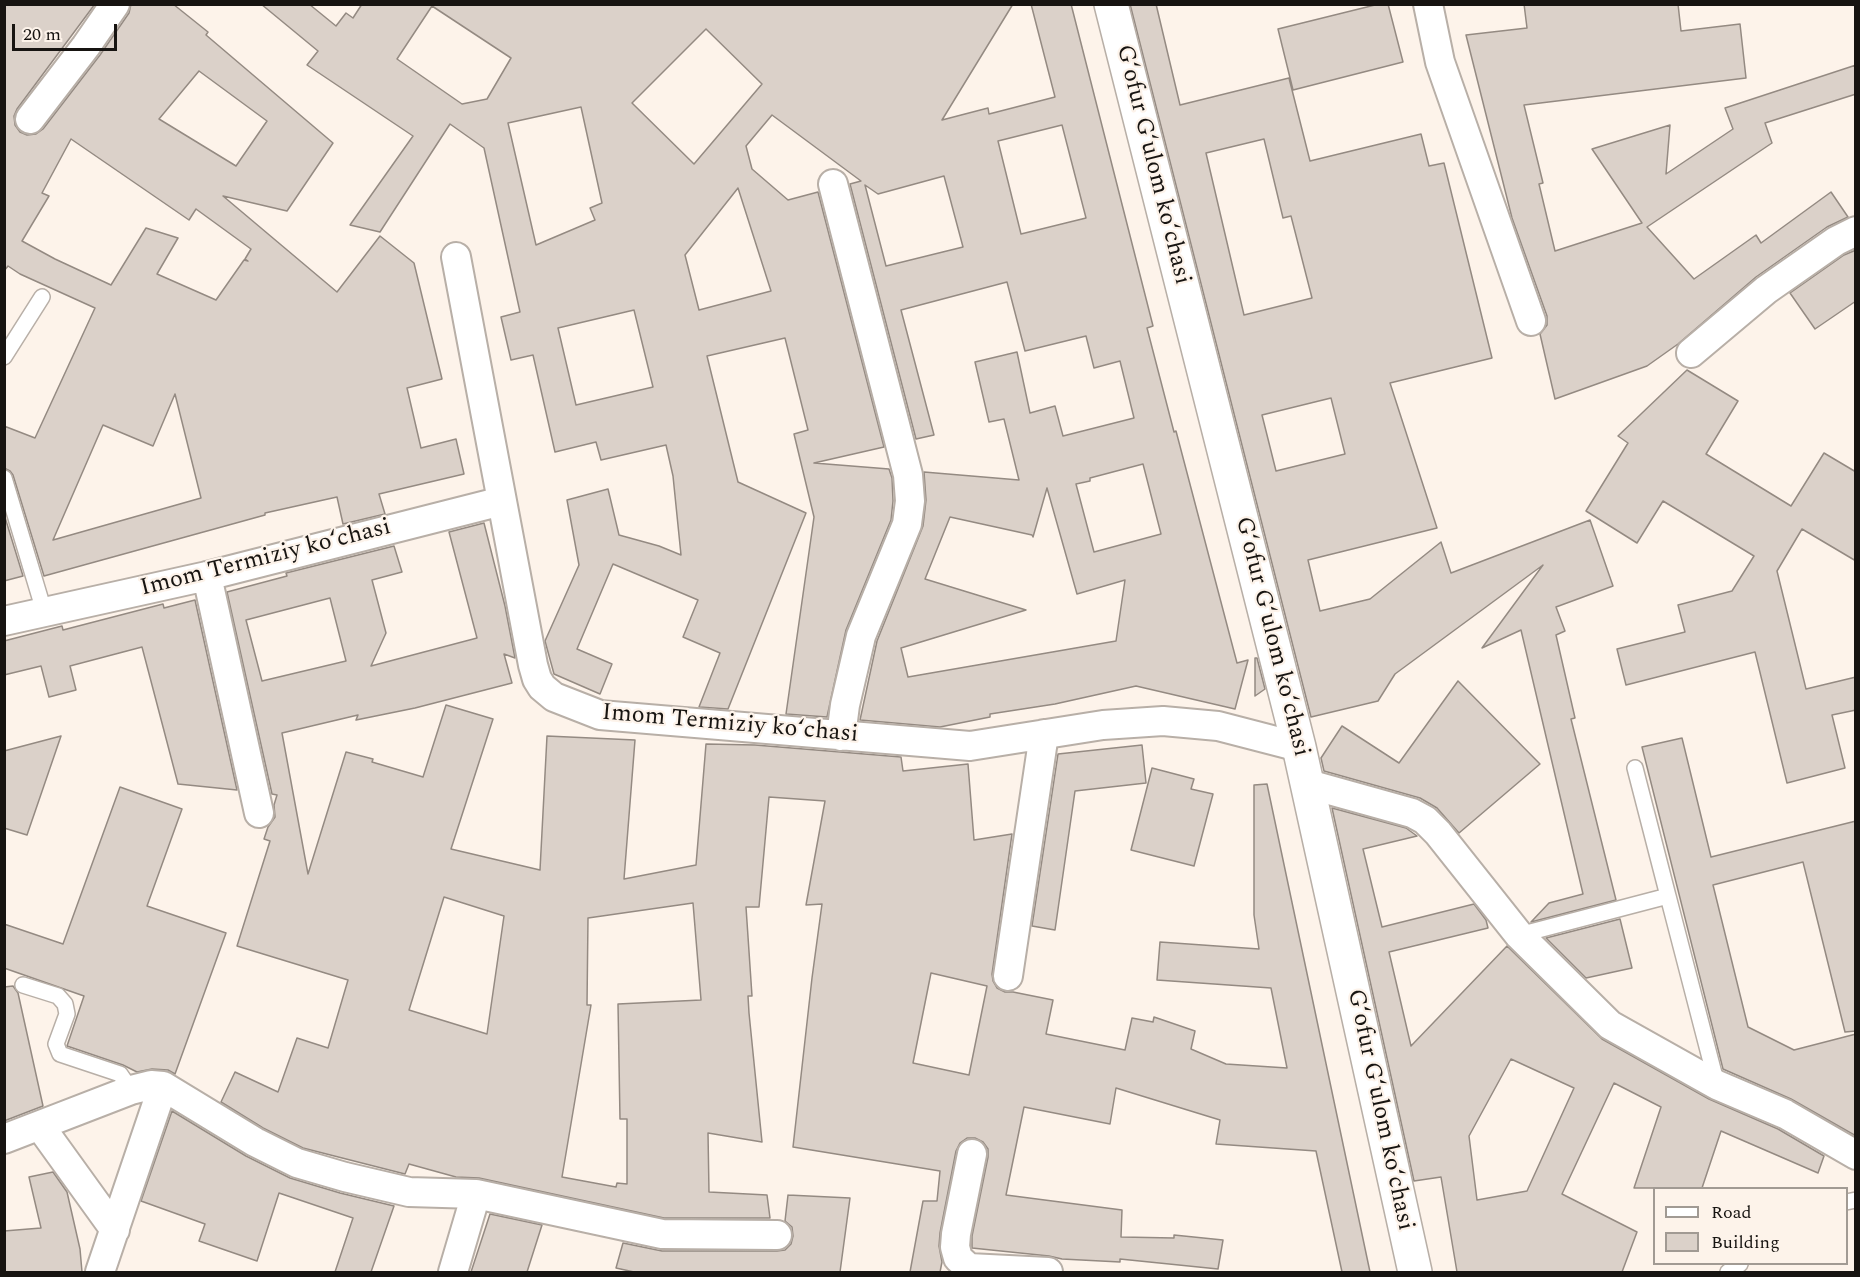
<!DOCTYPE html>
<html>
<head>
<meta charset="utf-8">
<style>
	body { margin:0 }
	#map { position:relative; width:1860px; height:1277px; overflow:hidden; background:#fdf3ea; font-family:Spectral,serif }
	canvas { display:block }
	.frame { position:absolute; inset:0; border:6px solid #171411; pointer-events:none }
	.legend { position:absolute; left:1653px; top:1187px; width:195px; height:78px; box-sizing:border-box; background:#fdf3ea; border:2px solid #a19a93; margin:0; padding:8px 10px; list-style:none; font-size:18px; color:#171411 }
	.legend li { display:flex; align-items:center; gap:12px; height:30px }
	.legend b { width:30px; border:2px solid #a19a93 }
	.scale { position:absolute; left:12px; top:24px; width:105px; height:27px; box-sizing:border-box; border:3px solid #171411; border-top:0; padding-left:8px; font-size:18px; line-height:21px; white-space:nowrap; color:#171411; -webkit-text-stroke:4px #fdf3ea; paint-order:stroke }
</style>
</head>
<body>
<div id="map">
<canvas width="1860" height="1277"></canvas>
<div class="frame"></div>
<ul class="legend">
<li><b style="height:8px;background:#fff"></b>Road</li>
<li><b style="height:16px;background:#dbd1c9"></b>Building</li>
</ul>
<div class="scale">20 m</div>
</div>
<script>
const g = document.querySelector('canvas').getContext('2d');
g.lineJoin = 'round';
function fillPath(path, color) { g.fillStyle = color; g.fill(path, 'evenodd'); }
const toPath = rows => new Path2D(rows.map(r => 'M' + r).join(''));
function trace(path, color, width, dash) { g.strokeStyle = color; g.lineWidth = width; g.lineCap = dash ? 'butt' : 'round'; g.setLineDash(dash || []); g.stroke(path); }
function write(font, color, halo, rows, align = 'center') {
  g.font = font + ' Spectral,serif'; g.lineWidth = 4.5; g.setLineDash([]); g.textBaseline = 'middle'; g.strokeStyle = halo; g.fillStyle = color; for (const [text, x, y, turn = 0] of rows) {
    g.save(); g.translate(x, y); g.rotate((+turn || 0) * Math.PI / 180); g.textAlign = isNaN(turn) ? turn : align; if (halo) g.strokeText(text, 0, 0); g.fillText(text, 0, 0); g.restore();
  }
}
const building = toPath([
	[4,4,95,4,17,109,14,116,15,125,20,132,27,135,36,134,43,129,100,55,129,13,131,4,173,4,208,32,206,35,333,143,287,211,223,196,337,292,380,236,414,263,442,379,407,388,421,448,456,439,464,474,379,494,385,514,343,524,337,497,265,513,265,515,44,576,13,475,10,471,4,468,4,426,35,438,95,308,20,274,8,266,4,271,4,4],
	[199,71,267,121,236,166,159,119,199,71],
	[71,139,189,220,196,209,251,249,245,259,248,261,244,260,216,300,157,274,178,238,146,228,111,285,55,259,22,241,49,196,42,193,71,139],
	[175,394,201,498,53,540,103,425,153,446,175,394],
	[261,4,309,4,336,26,346,13,353,18,362,4,1013,4,942,120,988,108,989,114,1055,97,1031,4,1071,4,1153,326,1147,328,1174,432,1176,431,1237,663,1248,660,1235,709,1136,686,1055,704,990,714,990,717,940,727,860,720,877,641,923,526,926,500,924,472,1019,480,1004,419,989,422,975,362,1017,352,1030,413,1055,406,1063,436,1134,418,1120,361,1094,368,1086,336,1025,351,1007,282,901,310,934,435,916,439,850,184,861,181,772,115,746,146,752,169,788,200,818,192,884,447,814,463,889,469,892,478,893,501,891,520,846,630,827,717,786,714,814,517,794,434,808,430,785,338,707,356,738,482,806,513,728,709,699,707,720,653,683,637,698,600,613,564,577,649,612,664,600,694,554,674,545,641,579,565,567,500,608,489,619,535,659,546,681,555,673,476,666,445,601,460,596,442,555,452,533,355,511,360,501,317,520,312,484,148,450,124,380,232,350,225,413,136,307,65,318,51,261,4],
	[432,6,511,58,487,99,462,104,397,59,432,6],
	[706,29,762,84,694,164,632,103,706,29],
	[581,107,602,203,590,208,595,220,536,245,508,123,581,107],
	[1062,125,1086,218,1021,234,998,141,1062,125],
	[944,176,963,247,886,266,865,185,878,194,944,176],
	[738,188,771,291,699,310,685,255,738,188],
	[634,310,653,387,576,405,558,328,634,310],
	[1143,464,1161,534,1094,552,1076,484,1090,481,1090,478,1143,464],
	[1047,488,1077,594,1125,580,1116,641,908,677,901,648,1026,610,925,579,950,517,1032,535,1033,537,1047,488],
	[1130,4,1156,4,1180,105,1289,78,1310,161,1421,134,1429,166,1444,163,1492,358,1390,383,1437,528,1308,560,1320,611,1370,599,1441,542,1451,573,1590,520,1613,586,1556,607,1565,631,1556,635,1575,718,1571,719,1616,900,1531,922,1549,903,1583,894,1521,630,1482,648,1543,565,1395,674,1378,701,1311,717,1130,4],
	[1264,139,1283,218,1291,216,1312,298,1244,315,1206,153,1264,139],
	[1331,398,1345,454,1276,471,1262,415,1331,398],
	[1379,4,1388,4,1403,62,1293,90,1278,29,1379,4],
	[1524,4,1678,4,1681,31,1740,24,1746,78,1524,105,1543,183,1539,184,1555,251,1642,223,1592,149,1670,125,1666,174,1733,129,1725,108,1856,65,1856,94,1765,123,1772,143,1647,227,1694,279,1756,235,1761,243,1831,192,1848,217,1827,227,1756,277,1678,344,1647,366,1555,399,1540,334,1547,325,1547,316,1512,218,1466,35,1527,28,1524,4],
	[1856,250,1856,301,1815,329,1790,293,1844,255,1856,250],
	[1687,370,1738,401,1706,454,1791,506,1824,453,1856,472,1856,561,1802,529,1777,571,1806,689,1856,677,1856,710,1832,715,1845,768,1787,783,1755,652,1626,685,1617,649,1685,632,1678,605,1732,591,1754,556,1663,501,1637,543,1586,511,1628,443,1618,436,1687,370],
	[4,514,23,576,4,581,4,514],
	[484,523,505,606,515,658,504,654,512,683,415,708,356,720,358,715,282,733,308,874,346,752,373,759,372,762,423,777,446,705,493,719,451,849,540,870,547,736,635,740,624,879,696,865,706,744,755,745,901,757,903,771,968,764,974,840,1012,834,992,974,993,981,997,988,1005,992,1013,992,1053,1000,1046,1034,1125,1050,1132,1018,1153,1022,1154,1017,1195,1031,1191,1049,1226,1064,1287,1068,1271,988,1157,980,1160,942,1259,949,1254,915,1254,785,1267,784,1370,1272,1342,1272,1316,1151,1216,1144,1220,1120,1116,1088,1110,1124,1024,1107,1006,1195,1122,1210,1121,1237,1174,1238,1174,1235,1223,1240,1218,1269,1120,1259,1120,1262,1062,1259,1049,1256,972,1248,972,1236,988,1157,988,1149,983,1142,975,1138,967,1138,960,1143,956,1151,940,1233,939,1246,942,1262,940,1272,910,1272,923,1201,937,1201,940,1171,793,1147,812,978,822,904,806,905,825,801,769,797,759,907,746,907,752,996,748,996,749,1013,762,1142,708,1133,709,1192,767,1195,770,1218,664,1218,479,1178,456,1177,409,1164,405,1174,303,1148,263,1128,221,1102,235,1072,278,1092,297,1038,328,1048,348,980,237,946,270,841,264,839,268,827,275,817,274,805,277,795,272,794,227,592,287,576,286,573,394,546,402,572,372,580,386,633,371,666,477,638,449,532,484,523],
	[330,598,346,661,262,681,246,620,330,598],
	[444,897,504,916,487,1034,409,1010,444,897],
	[693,903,701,1000,618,1004,620,1119,627,1119,627,1184,617,1183,616,1187,562,1177,591,1005,587,1005,588,918,693,903],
	[931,973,987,986,969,1075,913,1063,931,973],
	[195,600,237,790,178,784,142,647,70,666,76,690,49,697,41,666,4,675,4,641,62,626,63,630,163,604,164,608,195,600],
	[1255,658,1257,658,1265,689,1255,696,1255,658],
	[1458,681,1540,764,1459,833,1437,808,1420,798,1324,771,1321,758,1342,726,1399,763,1458,681],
	[61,736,27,835,4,828,4,751,61,736],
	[1682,738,1711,857,1856,821,1856,1031,1845,1032,1803,862,1713,885,1748,1027,1794,1050,1856,1034,1856,1136,1791,1099,1723,1069,1642,747,1682,738],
	[1142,745,1146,783,1075,791,1055,930,1032,926,1058,754,1142,745],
	[1152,768,1194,779,1191,789,1213,794,1194,866,1131,850,1152,768],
	[120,787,182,809,147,906,226,933,175,1074,168,1070,152,1069,137,1072,123,1065,67,1046,84,996,4,968,4,924,63,944,120,787],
	[1332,808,1406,828,1417,836,1363,849,1382,927,1474,904,1486,920,1488,928,1389,952,1411,1046,1507,946,1602,1039,1709,1099,1778,1129,1824,1156,1818,1173,1721,1131,1702,1188,1634,1188,1661,1107,1614,1083,1562,1194,1637,1232,1622,1272,1457,1272,1441,1177,1414,1181,1332,808],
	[1511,1059,1574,1088,1527,1191,1477,1200,1469,1136,1511,1059],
	[1620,919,1632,968,1586,978,1546,938,1620,919],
	[13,986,18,993,43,1106,4,1121,4,987,13,986],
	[172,1111,246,1156,290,1178,340,1193,394,1206,371,1272,335,1272,353,1218,279,1193,257,1261,199,1241,205,1224,141,1201,172,1111],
	[53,1172,67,1192,80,1249,82,1272,4,1272,4,1231,41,1228,29,1177,53,1172],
	[788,1195,850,1198,840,1272,634,1272,616,1268,623,1243,662,1251,777,1251,785,1250,791,1244,793,1236,792,1227,785,1221,788,1195],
	[490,1214,542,1225,527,1272,471,1272,490,1214]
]);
fillPath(building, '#dbd1c9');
trace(building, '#948a82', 1.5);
const service = toPath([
	[4,357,42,297],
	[4,478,44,611],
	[1635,768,1668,896],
	[1519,935,1668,896,1717,1085],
	[23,985,58,996,65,1004,67,1014,56,1044,60,1054,120,1074,131,1090],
	[1846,1202,1856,1200],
	[1728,1272,1740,1264]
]);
const minor = toPath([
	[1428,4,1440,62,1531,321],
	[30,119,86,46,115,4],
	[833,184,908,475,910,501,907,524,861,636,845,705,841,736],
	[456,257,502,501],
	[1691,353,1766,290,1836,241,1856,231],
	[207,576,259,813],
	[4,621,207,576,502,501,533,665,537,679,542,687,554,697,600,715,970,746,1103,725,1163,721,1218,726,1299,747],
	[1308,784,1412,813,1425,820,1438,833,1519,935,1610,1025,1717,1085,1785,1114,1856,1155],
	[1008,976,1044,734],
	[40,1126,115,1230],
	[4,1139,131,1090,151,1085,163,1086,255,1142,297,1163,345,1177,409,1192,476,1194,662,1234,777,1235],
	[972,1154,956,1234,955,1247,958,1258,969,1268,1048,1272],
	[100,1272,163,1086],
	[453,1272,476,1194]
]);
const tertiary = toPath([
	[1111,4,1299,747,1415,1272]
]);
trace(service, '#b8afa7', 18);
trace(minor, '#b8afa7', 32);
trace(tertiary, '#b8afa7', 36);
trace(service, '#fff', 15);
trace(minor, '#fff', 28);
trace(tertiary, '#fff', 33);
write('24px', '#171411', '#fdf3ea', [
	["Gʻofur Gʻulom koʻchasi",1152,165,76],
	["Imom Termiziy koʻchasi",266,559,-14],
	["Gʻofur Gʻulom koʻchasi",1271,637,76],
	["Imom Termiziy koʻchasi",730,725,5],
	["Gʻofur Gʻulom koʻchasi",1379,1110,78]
]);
</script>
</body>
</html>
